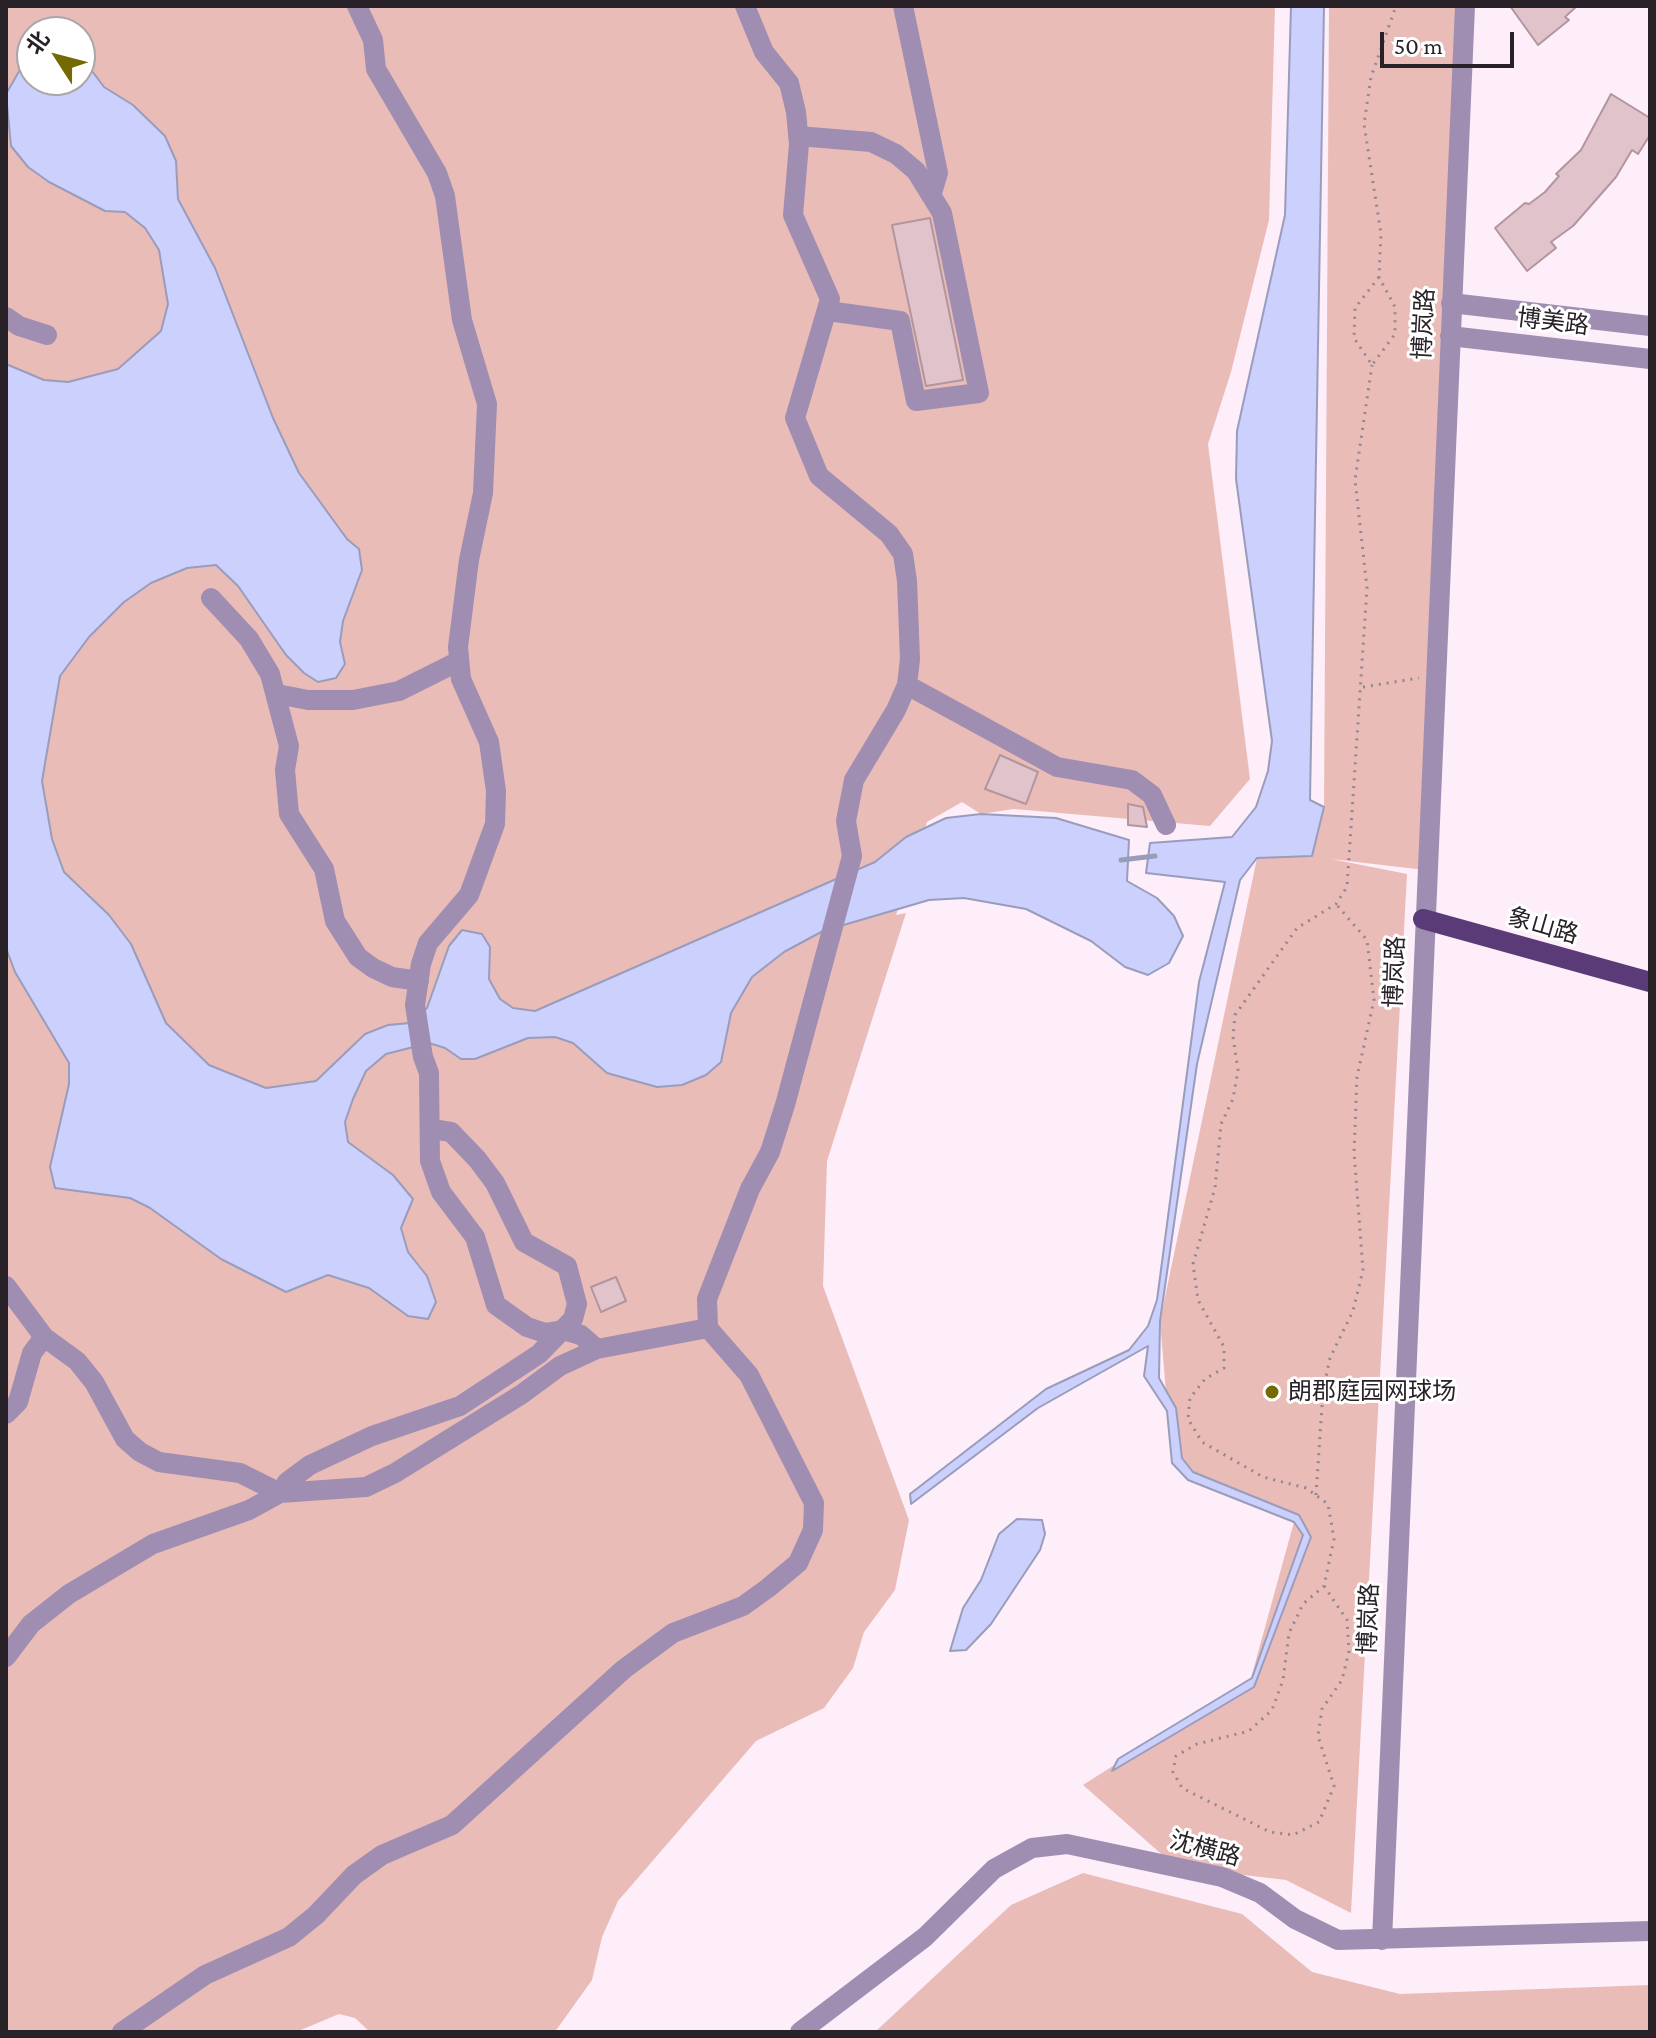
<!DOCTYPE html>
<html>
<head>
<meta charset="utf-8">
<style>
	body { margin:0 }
	#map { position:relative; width:1656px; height:2038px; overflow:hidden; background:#fdeefa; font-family:"Crimson Pro","Noto Sans SC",serif }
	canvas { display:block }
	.frame { position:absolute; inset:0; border:8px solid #292128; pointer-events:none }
	.north { position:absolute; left:16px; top:16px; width:80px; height:80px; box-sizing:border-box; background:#fff; border:2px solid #a9a6a9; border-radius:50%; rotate:306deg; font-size:22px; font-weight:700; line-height:32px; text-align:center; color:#292128 }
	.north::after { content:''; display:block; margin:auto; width:28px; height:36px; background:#746a02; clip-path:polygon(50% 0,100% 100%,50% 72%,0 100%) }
	.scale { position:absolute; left:1380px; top:32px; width:134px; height:36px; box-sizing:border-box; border:4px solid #292128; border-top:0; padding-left:10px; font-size:24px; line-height:28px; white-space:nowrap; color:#292128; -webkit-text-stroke:6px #fff; paint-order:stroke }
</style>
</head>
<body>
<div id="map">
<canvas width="1656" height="2038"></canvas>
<div class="frame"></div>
<div class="north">北</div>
<div class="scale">50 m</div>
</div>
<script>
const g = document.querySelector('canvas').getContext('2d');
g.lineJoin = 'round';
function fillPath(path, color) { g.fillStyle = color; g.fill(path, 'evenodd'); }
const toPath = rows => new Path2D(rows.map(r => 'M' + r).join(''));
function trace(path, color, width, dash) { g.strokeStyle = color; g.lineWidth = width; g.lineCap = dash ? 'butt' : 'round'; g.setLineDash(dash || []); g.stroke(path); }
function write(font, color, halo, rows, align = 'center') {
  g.font = font + ' "Crimson Pro","Noto Sans SC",serif'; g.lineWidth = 6; g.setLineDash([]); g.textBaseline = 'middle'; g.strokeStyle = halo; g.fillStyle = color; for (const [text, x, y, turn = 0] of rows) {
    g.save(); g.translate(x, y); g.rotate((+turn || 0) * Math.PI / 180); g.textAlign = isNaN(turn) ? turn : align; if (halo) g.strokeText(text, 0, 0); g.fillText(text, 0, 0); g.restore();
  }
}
fillPath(toPath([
	[6,6,1275,6,1269,220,1231,372,1208,444,1250,779,1210,826,1014,809,981,814,962,802,927,822,896,915,906,913,827,1161,823,1286,909,1520,895,1590,864,1632,853,1668,824,1708,756,1741,618,1901,602,1937,592,1980,557,2029,551,2032,370,2032,355,2018,339,2014,296,2032,6,2032],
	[32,32,80,32,80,80,32,80],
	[1329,6,1465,6,1425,870,1331,859,1407,874,1351,1913,1286,1880,1176,1867,1083,1785,1251,1678,1294,1522,1172,1463,1160,1321,1257,858,1312,856,1324,807],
	[1083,1873,1242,1914,1312,1972,1400,1994,1650,1985,1650,2032,875,2032,1011,1905]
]), '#e9bcb8');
const water = toPath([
	[1291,6,1324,6,1310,800,1324,807,1312,856,1257,858,1240,880,1197,1064,1160,1321,1159,1378,1176,1408,1182,1458,1193,1472,1299,1515,1311,1537,1254,1687,1112,1771,1118,1759,1252,1678,1303,1535,1294,1522,1188,1480,1172,1463,1167,1411,1144,1376,1148,1346,1038,1408,911,1504,910,1494,1046,1389,1129,1350,1148,1326,1157,1300,1199,982,1225,882,1146,873,1150,843,1232,837,1256,807,1268,771,1272,741,1236,479,1237,431,1285,215,1291,6],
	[32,49,32,80,80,80,80,55,104,87,133,105,165,136,176,161,178,199,215,268,273,418,299,473,347,539,359,549,362,570,343,621,340,642,345,664,336,678,318,682,304,673,286,655,238,586,216,565,187,568,151,583,124,602,89,637,60,676,42,781,52,839,64,872,109,915,131,944,166,1023,209,1065,266,1088,316,1081,365,1034,388,1025,410,1023,427,1008,449,946,462,930,482,934,490,947,489,979,500,999,513,1008,535,1011,875,862,906,837,946,818,981,814,1056,818,1129,840,1127,881,1157,898,1174,916,1183,936,1169,963,1148,975,1125,967,1091,941,1026,909,964,898,929,900,823,931,784,952,752,977,731,1013,721,1062,706,1075,682,1085,657,1087,607,1073,573,1043,555,1037,528,1038,475,1059,461,1059,445,1048,429,1043,386,1054,366,1071,353,1099,345,1122,348,1142,393,1175,413,1199,401,1228,408,1252,427,1276,436,1302,428,1319,408,1316,369,1288,328,1275,286,1292,221,1259,150,1208,130,1198,55,1188,50,1167,69,1084,69,1063,15,972,6,948,6,364,44,380,68,382,118,369,161,331,168,304,159,250,145,228,125,212,105,211,49,182,28,167,11,146,6,94,32,49],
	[1017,1519,1042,1520,1045,1534,1040,1550,991,1624,966,1650,950,1651,963,1608,981,1580,999,1534,1017,1519]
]);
fillPath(water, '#cbd0fc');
trace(water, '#9a9cbc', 2);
trace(toPath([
	[1121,860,1155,856]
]), '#9a9cbc', 5);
const building = toPath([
	[1510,6,1577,6,1565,17,1569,20,1538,45,1510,6],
	[1611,94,1650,118,1650,135,1638,154,1632,150,1616,177,1573,226,1551,242,1556,248,1527,271,1495,228,1525,203,1529,204,1545,192,1559,176,1556,174,1581,150,1611,94],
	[930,218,963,380,926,386,892,225,930,218],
	[1000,755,1038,772,1026,804,985,789,1000,755],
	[1128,804,1143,807,1147,827,1128,825,1128,804],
	[616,1277,626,1301,601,1312,591,1287,616,1277]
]);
fillPath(building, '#e1c3cc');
trace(building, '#b2959d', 2);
trace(toPath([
	[1379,277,1355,308,1354,338,1372,365,1395,334,1395,307,1379,277,1381,234,1364,124,1371,77,1396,6],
	[1363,687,1419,678],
	[1316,1495,1323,1391,1330,1358,1353,1311,1363,1270,1354,1152,1357,1077,1374,1000,1367,940,1336,904],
	[1324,1586,1347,1620,1349,1651,1342,1680,1322,1709,1318,1736,1334,1786,1319,1822,1293,1835,1270,1832,1182,1788,1173,1772,1176,1756,1197,1744,1249,1731,1272,1710,1283,1680,1289,1633,1303,1604,1324,1586,1334,1539,1328,1504,1306,1488,1263,1477,1202,1442,1188,1419,1190,1398,1205,1379,1224,1368,1224,1347,1198,1300,1193,1264,1215,1188,1221,1124,1233,1099,1238,1070,1233,1037,1235,1015,1297,928,1336,904,1347,887,1367,588,1355,480,1372,365]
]), '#928690', 3, [2, 6]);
trace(toPath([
	[357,6,373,40,376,69,437,173,445,196,462,320,487,404,483,493,469,560,458,647,461,679,489,742,496,791,495,824,469,895,428,943,421,964,415,1005,423,1057,429,1073,430,1161,441,1192,475,1237,496,1305,527,1327,545,1333,563,1330,581,1335,597,1349],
	[903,6,938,173,932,193],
	[798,136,871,142,896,154,916,171,942,213,979,393,916,401,900,321,828,311],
	[1451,303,1650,326],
	[6,317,19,326,47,335],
	[1450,336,1650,359],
	[211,598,249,639,270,674,289,746,285,770,289,814,324,869,335,921,358,957,373,968,392,977,419,981],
	[907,685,1057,767,1132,780,1152,795,1166,825],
	[277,694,308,700,353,700,399,691,459,661],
	[6,1286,44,1337,77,1361,94,1382,125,1439,140,1452,159,1462,240,1473,280,1493],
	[6,1414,18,1402,32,1353,44,1337],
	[280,1493,287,1482,310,1465,372,1436,460,1406,539,1354,573,1319,577,1304,567,1266,524,1242,495,1183,477,1159,451,1132,432,1129],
	[6,1657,31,1624,69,1594,153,1544,249,1510,280,1493,366,1487,395,1473,522,1394,560,1366,597,1349,708,1328],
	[1382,1940,1465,6],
	[122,2032,205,1975,289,1937,316,1915,354,1875,382,1855,452,1825,624,1669,673,1633,743,1606,768,1588,798,1563,813,1530,814,1503,749,1375,708,1328,707,1299,750,1189,770,1152,785,1105,852,856,846,821,854,780,896,710,907,685,910,659,907,581,903,554,889,534,819,476,795,418,830,299,793,215,799,144,796,112,789,83,764,52,745,6],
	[800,2032,925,1937,994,1869,1032,1848,1067,1844,1222,1877,1260,1893,1295,1919,1338,1940,1650,1931]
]), '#9f8eb1', 20);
trace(toPath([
	[1423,919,1650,982]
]), '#5a3b77', 20);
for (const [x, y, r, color] of [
	[1272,1392,8,"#746a02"]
]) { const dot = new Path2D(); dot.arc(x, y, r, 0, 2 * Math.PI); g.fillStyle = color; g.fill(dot); trace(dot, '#fff', 3); }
write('24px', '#292128', '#fff', [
	["博美路",1553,322,7],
	["博岚路",1424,324,-87],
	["象山路",1543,926,16],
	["博岚路",1395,972,-88],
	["博岚路",1369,1619,-88],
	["沈横路",1205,1849,15]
]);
write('24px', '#292128', '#fff', [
	["朗郡庭园网球场",1288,1392]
], 'left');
</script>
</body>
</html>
